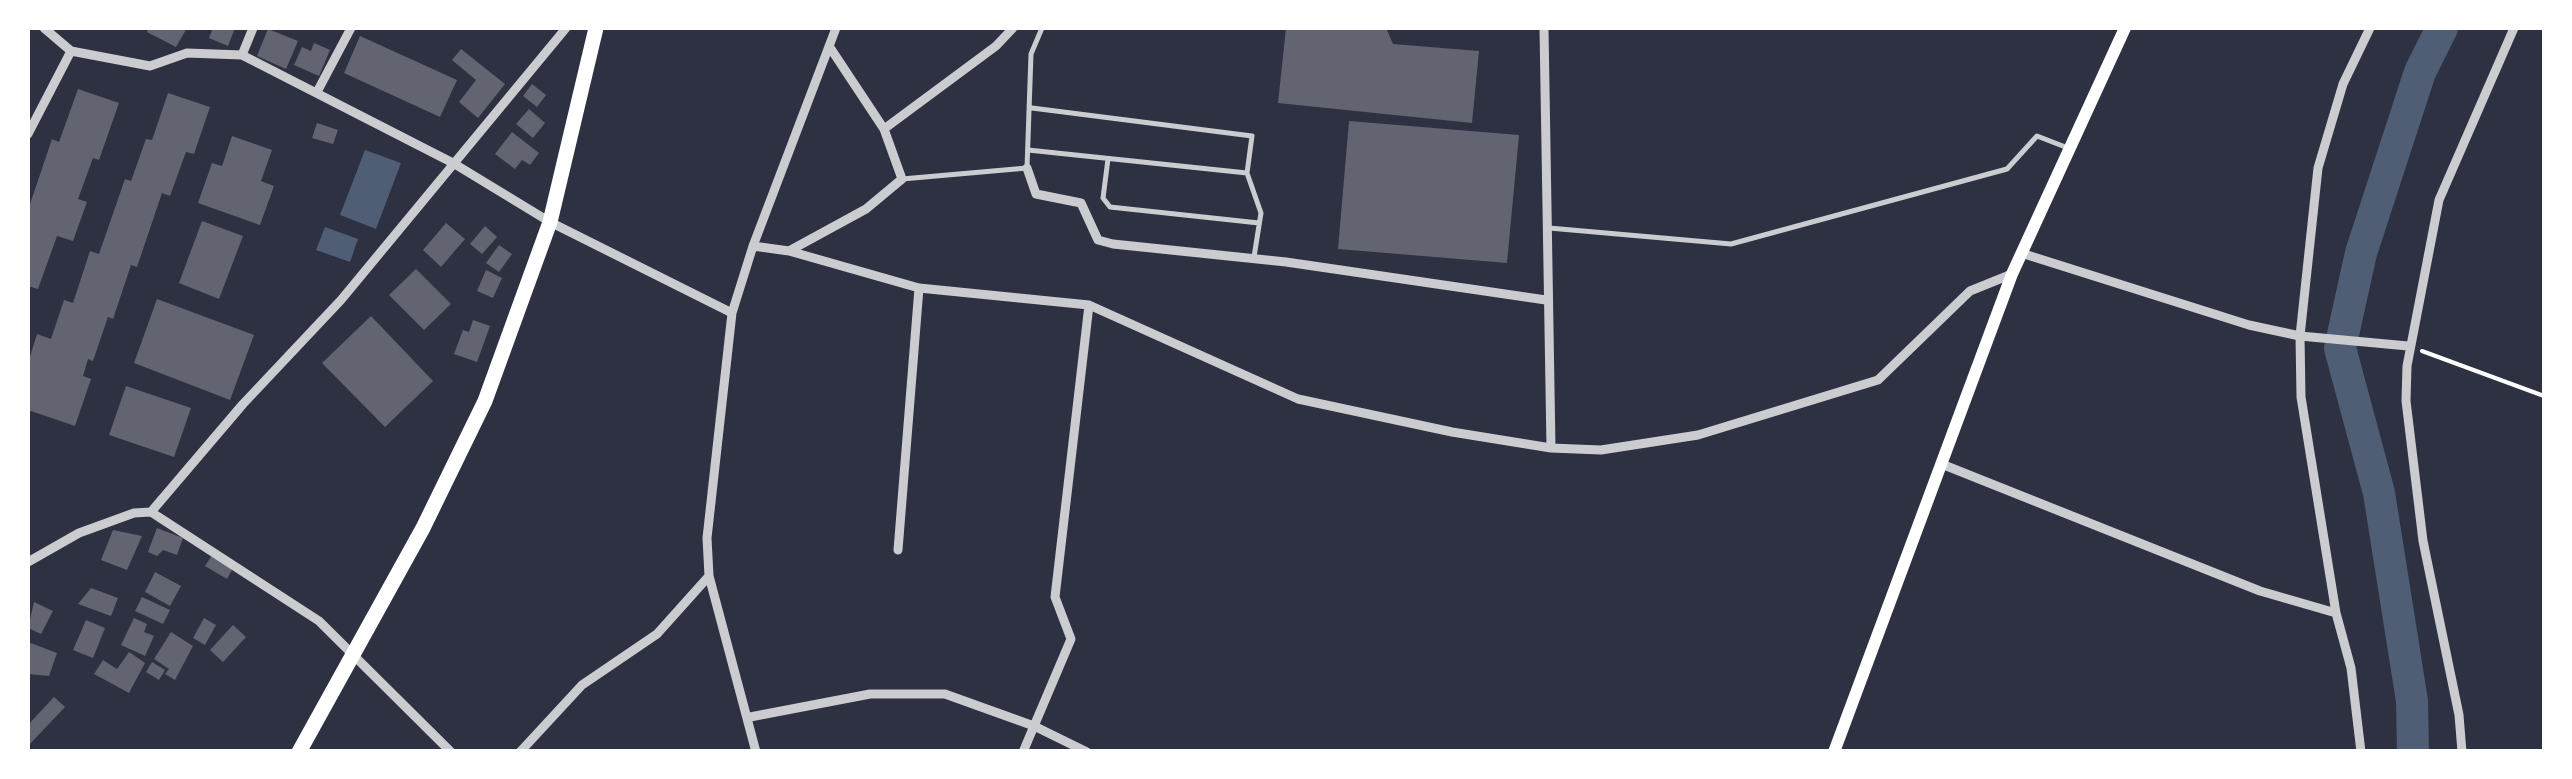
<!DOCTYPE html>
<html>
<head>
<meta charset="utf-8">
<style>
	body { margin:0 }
	#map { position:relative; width:2572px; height:779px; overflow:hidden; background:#2d3142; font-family:Lato,sans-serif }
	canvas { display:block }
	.frame { position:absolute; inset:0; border:30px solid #fff; pointer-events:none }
</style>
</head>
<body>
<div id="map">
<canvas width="2572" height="779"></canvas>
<div class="frame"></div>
</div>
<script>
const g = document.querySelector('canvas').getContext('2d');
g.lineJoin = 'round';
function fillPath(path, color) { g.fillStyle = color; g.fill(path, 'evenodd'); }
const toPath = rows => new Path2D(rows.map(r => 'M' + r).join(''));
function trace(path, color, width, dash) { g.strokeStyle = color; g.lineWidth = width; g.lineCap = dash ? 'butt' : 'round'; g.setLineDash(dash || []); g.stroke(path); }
fillPath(toPath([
	[365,150,401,163,376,229,340,215],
	[325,227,358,239,350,262,316,250]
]), '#4f5d75');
trace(toPath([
	[2413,752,2412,701,2379,493,2340,348,2361,253,2420,72,2442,28]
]), '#4f5d75', 32);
fillPath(toPath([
	[149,28,187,28,176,47,147,32],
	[213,28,235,28,228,46,209,38],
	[1286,28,1386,28,1393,44,1479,51,1472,123,1278,103],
	[268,29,298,41,286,69,257,56],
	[360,36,457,80,440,117,344,73],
	[314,43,330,50,319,76,294,65,302,47,311,51],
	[461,49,505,84,478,118,459,102,476,80,452,60],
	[532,84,546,95,537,107,523,96],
	[78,89,119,103,99,160,93,158,78,199,87,202,73,241,57,236,38,289,28,286,28,210,52,139,59,142],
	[168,93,210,107,194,154,186,152,170,196,162,193,137,267,131,265,113,319,108,317,93,361,88,359,83,376,91,379,75,426,28,410,28,363,37,334,51,339,64,300,73,303,90,251,99,254,125,179,131,181,146,139,152,140],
	[529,109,545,123,533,138,516,124],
	[1349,121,1519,135,1507,263,1338,249],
	[317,123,338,130,333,144,312,138],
	[512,132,539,153,530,165,522,160,515,169,495,154],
	[232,136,272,150,261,181,274,186,260,225,198,203,212,163,222,166],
	[202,221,243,236,219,299,179,283],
	[446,223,465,239,441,267,423,250],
	[485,226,497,237,482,254,470,244],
	[499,245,512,254,499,272,486,263],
	[416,269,451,304,424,330,389,295],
	[486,270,502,278,493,298,477,291],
	[157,299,254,335,230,400,134,363],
	[371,316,433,381,385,427,322,363],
	[473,320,490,326,477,362,454,354,463,330,469,332],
	[126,386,191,408,174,457,109,435],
	[157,528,183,538,177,555,163,550,157,556,148,552],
	[113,530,142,536,127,570,101,560],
	[212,555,233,568,227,579,205,566],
	[155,572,181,586,170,606,145,592],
	[91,588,118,598,111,616,78,604],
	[142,597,170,610,163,624,135,611],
	[34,602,53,611,41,634,28,628],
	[134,618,147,624,144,632,154,636,145,656,121,645],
	[204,618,216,625,205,645,193,638],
	[86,620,105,628,93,658,73,650],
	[233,625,246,637,223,662,210,650],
	[171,632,193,646,175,680,165,674,169,669,154,659],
	[28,642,57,653,49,676,28,674],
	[129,652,145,663,129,693,94,674,103,660,117,669],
	[152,662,165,670,159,680,146,672],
	[54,697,65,707,28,746,28,725]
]), '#626471');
trace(toPath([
	[2422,351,2544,396]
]), '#fff', 4);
trace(toPath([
	[1028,150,1247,173,1252,136,1032,108],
	[1108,159,1103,198,1110,207,1259,223],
	[1247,173,1261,213,1254,257],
	[902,179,1027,168,1031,54,1042,28],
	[1549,228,1731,244,2007,169,2037,136,2068,148]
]), '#caccd0', 5);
trace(toPath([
	[44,28,71,51,150,66,187,53,242,55,453,163,550,222,732,313],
	[1544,28,1551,448],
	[242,55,253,28],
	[317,92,351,28],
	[884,129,996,46,1013,28],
	[28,134,71,51],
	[1027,168,1036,194,1081,203,1098,240,1113,244,1286,262,1546,300],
	[753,246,789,251,919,288,1089,305,1298,399,1452,432,1551,448,1601,450,1698,435,1878,380,1970,291,2012,274],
	[789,251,866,209,902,179,884,129,829,46],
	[2021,253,2249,325,2300,336,2408,346],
	[1944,465,2260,591,2336,613],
	[151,512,243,404,341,300,566,28],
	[898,550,919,288],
	[28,562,79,533,134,513,151,512,319,621,451,752],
	[750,717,870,694,945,694,1034,726,1087,752],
	[520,752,582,685,657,634,709,576],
	[756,752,709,576,707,538,732,313,753,246,836,28],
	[1023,752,1071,639,1055,597,1089,305],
	[2361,752,2351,668,2336,613,2301,397,2300,336,2318,168,2343,84,2370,28],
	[2462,752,2459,715,2423,541,2406,401,2407,366,2439,200,2514,28]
]), '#caccd0', 9);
trace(toPath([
	[1834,752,2012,274,2125,28]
]), '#fff', 12);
trace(toPath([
	[299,752,423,528,485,401,550,222,596,28]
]), '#fff', 15);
</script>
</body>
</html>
